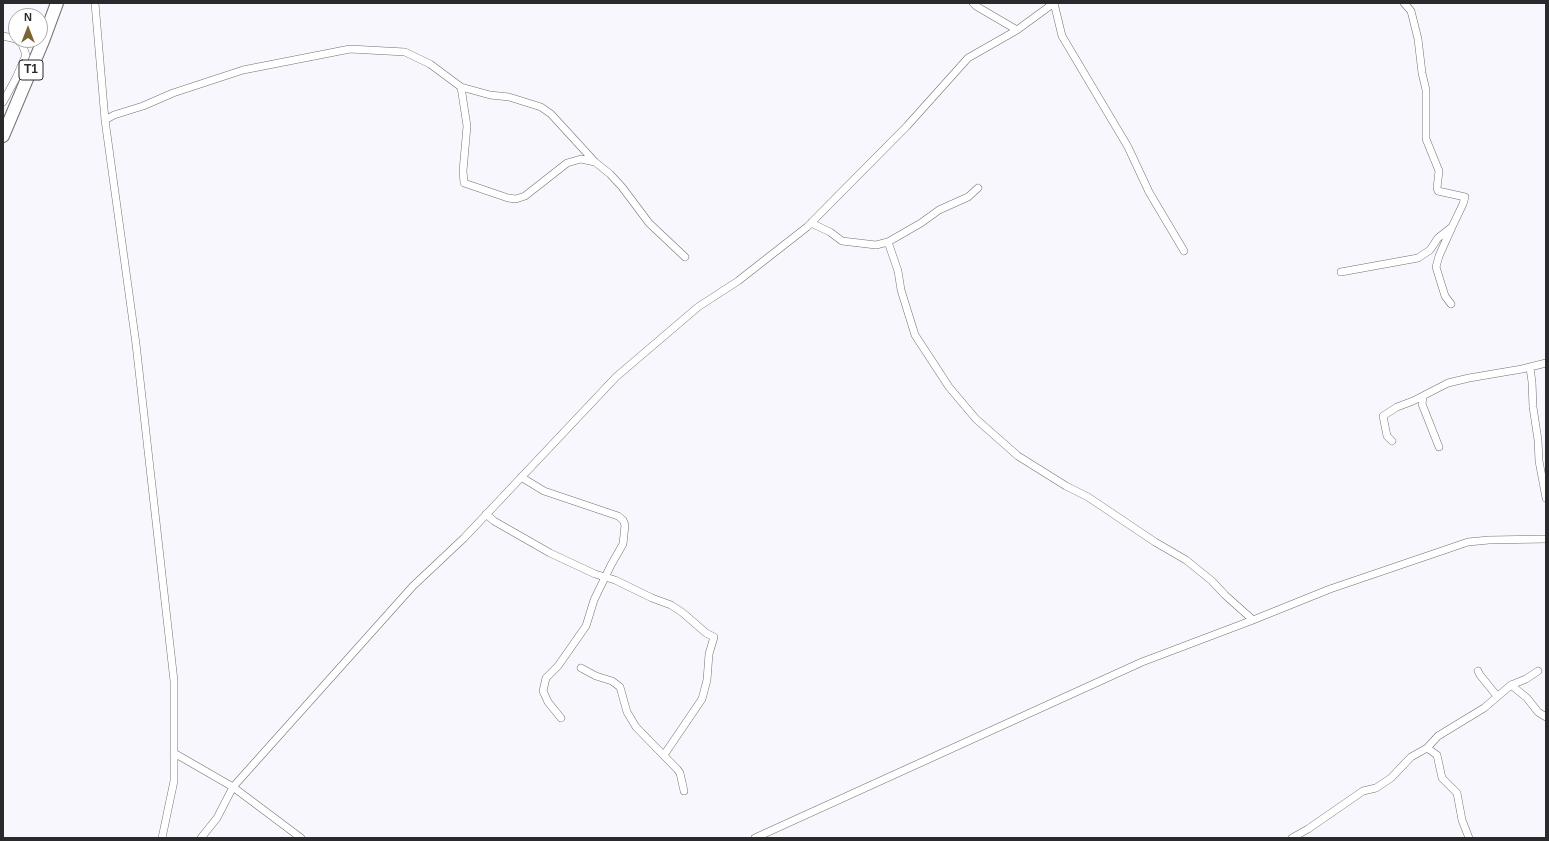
<!DOCTYPE html>
<html>
<head>
<meta charset="utf-8">
<style>
	body { margin:0 }
	#map { position:relative; width:1549px; height:841px; overflow:hidden; background:#f8f7fd; font-family:Helvetica,sans-serif }
	canvas { display:block }
	.frame { position:absolute; inset:0; border:4px solid #2a2a2c; pointer-events:none }
	.north { position:absolute; left:8px; top:8px; width:40px; height:40px; box-sizing:border-box; background:#fff; border:1px solid #aaaaab; border-radius:50%; rotate:0deg; font-size:11px; font-weight:700; line-height:16px; text-align:center; color:#2a2a2c }
	.north::after { content:''; display:block; margin:auto; width:14px; height:18px; background:#7c6535; clip-path:polygon(50% 0,100% 100%,50% 72%,0 100%) }
</style>
</head>
<body>
<div id="map">
<canvas width="1549" height="841"></canvas>
<div class="frame"></div>
<div class="north">N</div>
</div>
<script>
const g = document.querySelector('canvas').getContext('2d');
g.lineJoin = 'round';
const toPath = rows => new Path2D(rows.map(r => 'M' + r).join(''));
function trace(path, color, width, dash) { g.strokeStyle = color; g.lineWidth = width; g.lineCap = dash ? 'butt' : 'round'; g.setLineDash(dash || []); g.stroke(path); }
function write(font, color, halo, rows, align = 'center') {
  g.font = font + ' Helvetica,sans-serif'; g.lineWidth = 3; g.setLineDash([]); g.textBaseline = 'middle'; g.strokeStyle = halo; g.fillStyle = color; for (const [text, x, y, turn = 0] of rows) {
    g.save(); g.translate(x, y); g.rotate((+turn || 0) * Math.PI / 180); g.textAlign = isNaN(turn) ? turn : align; if (halo) g.strokeText(text, 0, 0); g.fillText(text, 0, 0); g.restore();
  }
}
const minor = toPath([
	[95,3,105,120,136,344,174,681,174,781,162,838],
	[973,3,976,6,1017,30],
	[1054,3,1062,36,1128,147,1149,192,1184,251],
	[3,36,16,39],
	[461,87,490,95,509,97,541,107,551,114,595,162],
	[3,102,16,78,26,55,22,44,17,40],
	[105,120,114,115,143,106,173,93,243,70,350,49,405,52,430,64,461,87,467,126,463,171,464,183,508,198,516,199,525,196,567,163,581,159,595,162,610,174,622,187,649,223,685,257],
	[811,223,830,232,842,241,876,245,888,242,898,271,901,290,915,335,949,387,976,419,1018,456,1066,486,1088,497,1155,542,1186,560,1212,581,1225,595,1253,620],
	[888,242,921,223,939,210,968,197,978,188],
	[1341,272,1418,258,1430,250,1438,238,1452,227,1463,204,1465,197,1438,191,1437,188,1439,171,1426,139,1426,90,1422,73,1418,39,1411,11,1404,3],
	[1451,304,1445,296,1436,267,1439,256,1452,227],
	[1530,368,1532,382,1533,407,1538,440,1539,461,1546,498],
	[1423,397,1422,404,1439,447],
	[1392,441,1387,436,1383,416,1397,407,1413,401,1448,383,1469,378,1522,369,1546,363],
	[521,477,544,491,618,516,623,520,625,525,623,544,611,565,594,600,586,626,558,666,546,678,543,691,548,702,561,718],
	[486,514,494,521,550,553,595,574,615,580,652,598,671,605,683,613,706,633,714,637,709,654,707,680,702,699,664,755],
	[581,668,596,676,612,681,620,687,627,712,636,727,677,769,680,773,684,791],
	[1478,671,1480,675,1497,696],
	[1511,685,1527,698,1538,712,1546,717],
	[1427,748,1438,736,1484,708,1511,685,1526,679,1538,671],
	[174,753,233,787,301,838],
	[201,838,217,818,233,787,413,586,464,538,616,377,698,307,738,281,807,227,907,126,968,58,1017,30,1054,3],
	[755,838,1142,662,1253,620,1330,589,1468,542,1489,540,1546,539],
	[1292,838,1308,829,1363,791,1376,788,1391,778,1411,757,1427,748,1437,755,1442,778,1457,793,1462,820,1469,838]
]);
const trunk = toPath([
	[3,136,43,41,57,3]
]);
trace(minor, '#717075', 8);
trace(trunk, '#717075', 14);
trace(minor, '#fff', 7);
trace(trunk, '#fff', 12);
for (const [x, y, w] of [
	[31,70,24]
]) { const box = new Path2D(); box.roundRect(x - w / 2, y - 10, w, 20, 3); g.fillStyle = '#fff'; g.fill(box); trace(box, '#2a2a2c', 1); }
write('bold 12px', '#2a2a2c', null, [
	["T1",31,70]
]);
</script>
</body>
</html>
